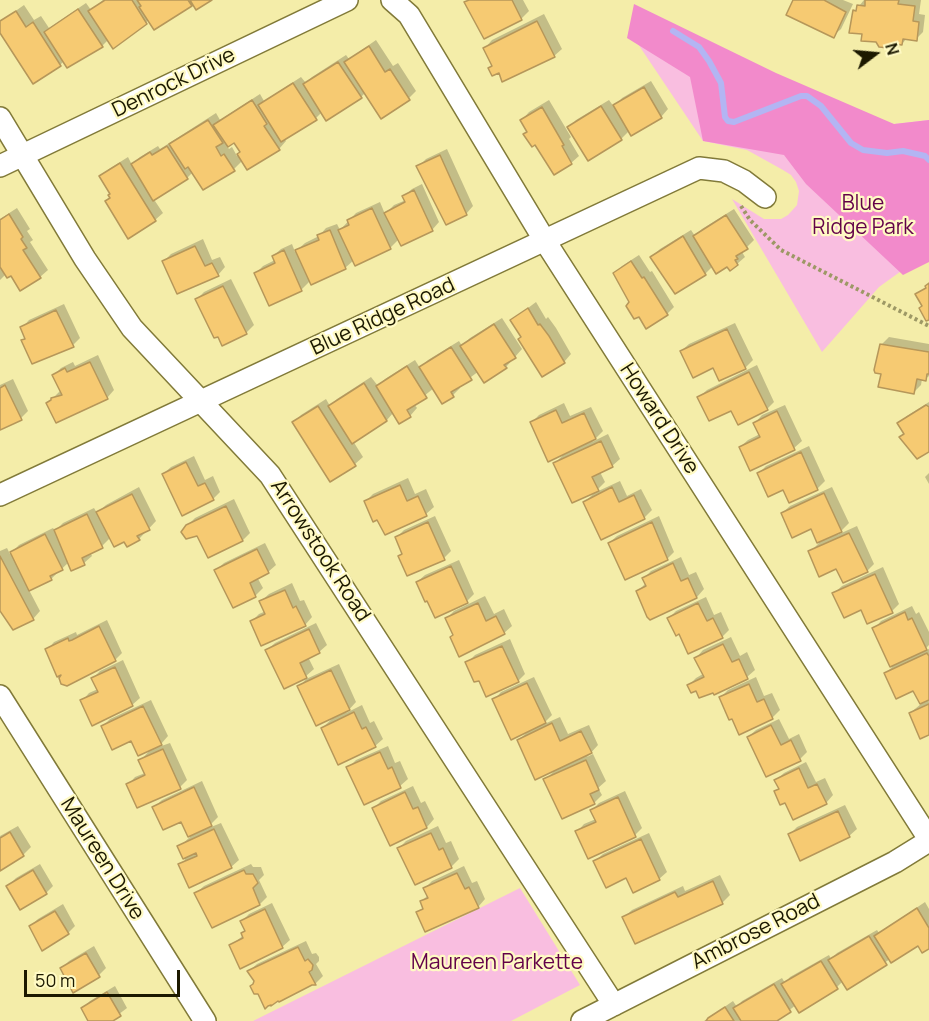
<!DOCTYPE html>
<html>
<head>
<meta charset="utf-8">
<style>
	body { margin:0 }
	#map { position:relative; width:929px; height:1021px; overflow:hidden; background:#f4eda9; font-family:Manrope,sans-serif }
	canvas { display:block }
	.north { position:absolute; left:845px; top:24px; width:60px; height:60px; -webkit-text-stroke:4px #fffac4; paint-order:stroke; rotate:74deg; font-size:16px; font-weight:700; line-height:24px; text-align:center; color:#1c1900 }
	.north::after { content:''; display:block; margin:auto; width:21px; height:27px; background:#1c1900; clip-path:polygon(50% 0,100% 100%,50% 72%,0 100%) }
	.scale { position:absolute; left:24px; top:970px; width:156px; height:27px; box-sizing:border-box; border:3px solid #1c1900; border-top:0; padding-left:8px; font-size:18px; line-height:21px; white-space:nowrap; color:#1c1900; -webkit-text-stroke:4px #fffac4; paint-order:stroke }
</style>
</head>
<body>
<div id="map">
<canvas width="929" height="1021"></canvas>
<div class="north">N</div>
<div class="scale">50 m</div>
</div>
<script>
const g = document.querySelector('canvas').getContext('2d');
g.lineJoin = 'round';
function fillPath(path, color) { g.fillStyle = color; g.fill(path, 'evenodd'); }
const toPath = rows => new Path2D(rows.map(r => 'M' + r).join(''));
function trace(path, color, width, dash) { g.strokeStyle = color; g.lineWidth = width; g.lineCap = dash ? 'butt' : 'round'; g.setLineDash(dash || []); g.stroke(path); }
function write(font, color, halo, rows, align = 'center') {
  g.font = font + ' Manrope,sans-serif'; g.lineWidth = 4.5; g.setLineDash([]); g.textBaseline = 'middle'; g.strokeStyle = halo; g.fillStyle = color; for (const [text, x, y, turn = 0] of rows) {
    g.save(); g.translate(x, y); g.rotate((+turn || 0) * Math.PI / 180); g.textAlign = isNaN(turn) ? turn : align; if (halo) g.strokeText(text, 0, 0); g.fillText(text, 0, 0); g.restore();
  }
}
fillPath(toPath([
	[632,35,894,124,929,120,929,251,879,287,822,352,732,199,764,219,781,219,788,215,797,205,799,191,796,182,791,175,783,170,747,150,703,141],
	[520,888,580,985,511,1021,253,1021]
]), '#f9bee0');
fillPath(toPath([
	[634,4,776,73,894,124,929,120,929,262,903,275,806,184,784,155,703,141,690,77,627,38]
]), '#f28acb');
fillPath(toPath([
	[103,0,209,0,193,2,149,20,113,47,109,39,102,46,64,61,60,65,0,30,0,22,24,5,34,20,41,16,49,28,86,3,91,10],
	[469,0,523,0,529,11,521,19,485,37,466,3],
	[795,0,843,0,853,4,841,29,833,36],
	[864,0,921,0,919,14,925,15,923,32,916,39,907,38,902,44,876,41,863,33,855,11],
	[544,14,562,49,554,56,499,71,490,68,493,64,485,48,492,40],
	[376,40,393,66,398,63,416,91,409,98,365,93,361,97,322,112,316,118,284,138,286,141,279,149,243,160,234,169,193,172,187,178,153,198,163,213,155,220,111,197,112,193,101,177,109,169,128,157,132,165,140,157,158,146,160,149,216,113,220,120,260,94,264,101,301,77,306,83,312,77,346,55,349,59],
	[235,141,242,151,237,156,232,147,229,149,227,146],
	[651,81,668,109,661,117,630,130,621,139,569,127,576,120,609,100,614,107,622,98],
	[549,100,571,137,569,139,579,156,571,163,528,131,522,120,529,112],
	[447,149,473,206,466,214,418,167,426,159],
	[422,184,439,222,432,230,399,239,390,248,354,260,345,268,310,281,301,290,256,273,263,266,275,260,273,256,281,249,292,244,295,252,305,243,319,236,326,228,337,224,340,230,356,213,380,202,385,214,394,205,406,200,404,196,412,189],
	[17,208,30,229,27,231,33,240,30,242,48,270,40,277,6,274,0,280,0,219],
	[734,209,754,240,742,252,745,257,737,264,713,266,705,274,675,292,652,257,660,249,691,230,695,236,702,229],
	[203,239,212,260,220,257,225,267,218,275,164,261,171,254],
	[639,255,650,272,652,271,674,307,667,314,631,302,615,273,622,266],
	[231,279,254,325,246,333,218,335,197,299,204,292],
	[536,302,546,319,548,317,556,328,571,354,564,362,522,336,512,320],
	[64,304,80,338,73,345,23,341,26,338,22,328,29,320],
	[502,318,522,349,506,367,479,371,459,386,460,388,453,395,434,388,414,404,417,408,410,416,393,413,387,420,353,441,363,457,355,464,331,480,294,423,301,415,326,399,330,406,337,399,371,377,378,386,385,379,415,360,420,368,428,360,459,341,462,346,470,338],
	[735,323,753,360,745,368,714,366,681,351,689,344],
	[889,337,929,344,929,376,925,379,922,379,921,385,914,392,882,344],
	[98,355,114,390,107,398,48,403,61,390,54,375,61,368,73,362,75,366],
	[757,365,774,402,767,409,732,409,699,397,707,390],
	[13,379,28,411,21,418,0,428,0,385],
	[929,402,929,450,906,433,899,423,907,416],
	[564,403,570,416,591,407,603,431,592,442,608,434,620,459,612,466,600,472,605,482,594,493,620,481,627,496,641,489,652,510,644,518,585,502,596,491,555,463,566,452,532,422,539,415],
	[785,405,802,441,794,448,750,469,740,447,748,440,760,434,755,423,762,415],
	[809,446,825,481,817,489,790,501,783,488,759,473,766,466],
	[194,456,205,480,213,476,220,492,213,499,163,474,171,467],
	[929,473,929,484,925,477],
	[408,478,415,494,426,489,434,507,426,514,385,533,378,518,365,502,373,494],
	[139,487,156,521,139,539,125,540,111,537,102,546,90,552,92,556,84,563,69,562,51,579,29,590,40,611,33,619,0,608,0,551,7,548,10,554,19,545,53,528,55,531,63,523,94,508,97,513,106,505],
	[832,487,849,523,837,535,857,526,874,564,867,571,837,567,810,552,819,543,812,527,782,513,790,506],
	[234,499,250,533,243,540,198,534,187,526,195,518],
	[435,516,451,551,444,558,403,553,396,538,404,530],
	[659,516,674,552,667,559,609,543,617,536],
	[265,543,276,565,268,572,257,577,263,588,255,596,216,570,224,563],
	[681,557,689,575,696,572,704,589,697,597,650,618,638,591,646,583,644,578,651,571],
	[459,560,474,594,467,601,428,599,417,582,425,575],
	[883,567,899,604,892,611,862,608,834,593,842,586],
	[292,583,300,601,304,600,312,617,305,625,251,622,259,614,266,611,261,601,269,594],
	[485,596,494,614,504,609,512,626,504,633,454,634,447,618,454,611],
	[706,597,714,615,721,612,729,630,722,637,680,632,669,618,676,611],
	[912,606,916,614,919,612,929,632,929,645,922,652,929,649,929,733,910,713,921,704,914,689,886,673,892,667,874,629,881,621],
	[107,620,122,653,115,660,62,673,47,650,54,642,76,632,77,635],
	[316,623,327,645,319,652,308,657,314,669,306,676,267,650,275,643],
	[731,637,740,656,747,652,755,670,747,677,703,696,696,689,689,685,696,678,703,674,696,658,703,650],
	[510,639,525,674,515,684,479,679,467,663,475,655],
	[123,660,140,698,132,705,82,701,89,693,98,689,93,678,100,671],
	[339,664,356,702,346,713,362,705,370,723,374,721,383,739,375,746,322,728,334,717,299,687,306,679],
	[534,677,552,715,542,725,560,717,568,734,589,725,598,745,587,757,593,754,606,781,598,788,602,795,594,803,545,780,556,769,519,740,529,730,494,700,501,692],
	[756,677,764,696,772,693,780,710,772,718,733,717,720,698,728,690],
	[151,700,168,736,161,744,131,739,102,727,110,719],
	[779,719,789,739,799,734,807,752,800,759,748,737,756,730],
	[170,743,187,780,180,787,128,785,135,777,145,773,140,761,150,750],
	[388,746,395,763,400,761,408,779,400,786,364,803,348,768,356,760],
	[806,762,816,782,825,778,833,795,826,803,786,801,776,792,780,787,776,780,784,773],
	[202,781,218,817,206,829,221,823,239,860,231,867,180,865,185,860,179,847,190,837,182,820,154,807,162,800],
	[413,786,421,803,425,801,434,819,427,827,390,844,374,808,381,801],
	[625,791,642,828,635,835,577,832,584,824,596,819,592,810,599,803],
	[845,805,857,829,849,836,789,835,797,827],
	[18,826,31,847,23,855,0,869,0,836],
	[438,826,446,843,451,841,459,859,452,866,415,883,399,848,406,841],
	[649,833,667,872,659,879,627,876,595,861,603,854],
	[40,864,53,886,46,893,8,886,16,878],
	[251,864,253,867,261,867,264,875,259,880,267,897,260,904,196,893,204,886],
	[464,866,472,883,477,881,485,899,478,907,418,912,424,907,421,902,428,895,425,888,432,881],
	[720,875,730,895,722,903,624,917,632,910,683,886,685,891],
	[925,902,929,909,929,948,918,944,890,959,847,988,843,981,837,987,796,1005,775,1021,704,1021,733,1001,737,1007,742,1001,782,978,785,983,790,977,829,955,831,959,837,953,877,930,879,933],
	[272,903,290,940,282,947,231,945,244,935,246,930,242,921,249,914],
	[63,904,75,926,68,933,30,926,38,919],
	[306,941,312,954,316,953,319,957,319,961,316,964,323,976,315,984,249,971,257,964],
	[94,946,106,968,99,975,74,991,62,968,69,961],
	[115,986,127,1008,110,1021,90,1021,83,1008,90,1001]
]), '#0003');
trace(toPath([
	[673,31,699,47,709,61,721,83,725,117,728,121,734,122,801,96,807,96,821,106,851,143,863,150,887,153,903,151,925,156,929,160]
]), '#b3b5f3', 6);
const building = toPath([
	[105,0,132,0,147,24,113,49,88,11,105,0],
	[137,0,188,0,192,6,154,30,139,7,141,6,137,0],
	[190,0,212,0,196,10,190,0],
	[469,0,512,0,522,20,484,39,464,2,469,0],
	[793,0,824,0,846,12,834,38,786,15,793,0],
	[865,0,899,0,898,4,915,6,913,21,919,22,917,41,903,39,902,45,893,44,888,48,879,47,876,42,861,41,862,34,849,33,853,10,856,11,857,5,865,6,865,0],
	[78,9,103,47,67,68,44,32,78,9],
	[16,11,26,27,33,22,61,66,33,84,0,33,0,21,16,11],
	[537,21,555,57,502,82,499,73,492,76,488,68,492,66,483,48,537,21],
	[369,46,385,72,390,69,410,100,381,119,344,62,369,46],
	[338,62,362,98,326,121,303,84,338,62],
	[293,83,317,120,281,142,258,105,293,83],
	[644,87,662,118,631,136,613,105,644,87],
	[252,100,267,124,264,126,280,150,247,170,237,154,240,152,234,143,228,147,213,125,252,100],
	[601,106,622,140,588,161,567,127,601,106],
	[542,107,564,145,562,146,572,164,554,175,535,145,532,147,523,134,527,132,520,120,542,107],
	[208,120,223,143,216,147,221,156,224,154,235,171,203,190,188,167,185,169,169,144,208,120],
	[167,146,188,179,153,201,131,164,150,152,152,155,167,146],
	[440,155,467,215,446,225,416,166,440,155],
	[120,163,156,221,128,239,105,201,110,198,108,195,110,194,99,176,120,163],
	[414,190,433,231,401,246,384,213,405,202,402,196,414,190],
	[372,208,391,249,355,266,338,230,349,225,347,220,372,208],
	[9,214,23,237,21,239,27,248,23,250,41,278,20,291,11,276,7,278,0,267,0,220,9,214],
	[726,215,748,249,736,256,738,259,735,260,738,265,730,271,727,267,716,274,693,236,726,215],
	[330,230,346,269,311,285,295,250,319,240,317,235,330,230],
	[683,236,706,275,675,294,650,257,683,236],
	[195,246,205,266,212,263,219,276,177,294,162,261,195,246],
	[284,250,302,291,269,306,254,273,275,263,272,256,284,250],
	[631,261,642,278,644,277,668,315,646,329,639,317,634,319,626,306,629,302,613,273,631,261],
	[929,283,929,320,926,321,919,308,922,306,915,294,926,288,925,286,929,283],
	[223,286,247,334,222,346,218,337,214,338,195,299,223,286],
	[528,308,538,325,540,324,549,336,565,363,542,377,518,339,521,337,510,320,528,308],
	[56,310,74,347,32,364,21,340,25,339,20,327,56,310],
	[494,324,516,358,504,365,507,368,484,383,460,346,494,324],
	[727,329,746,369,719,381,713,368,693,378,680,351,727,329],
	[880,344,929,352,929,374,927,374,926,381,917,379,914,394,878,387,881,374,875,373,874,370,880,344],
	[451,347,472,380,451,392,454,397,442,404,419,367,451,347],
	[90,362,108,399,56,423,46,403,51,400,51,398,62,395,52,375,65,368,67,372,90,362],
	[407,366,427,398,407,410,411,417,399,424,376,386,407,366],
	[749,372,768,410,738,425,731,411,709,421,697,397,749,372],
	[364,383,387,421,352,444,328,406,364,383],
	[5,385,22,420,0,430,0,388,5,385],
	[926,405,929,407,929,452,917,459,899,437,904,434,897,423,926,405],
	[318,406,356,466,330,482,292,422,318,406],
	[556,410,562,423,584,413,596,439,548,462,530,422,556,410],
	[777,411,795,450,750,471,739,447,760,437,753,423,777,411],
	[601,441,613,467,592,477,599,491,572,503,553,463,601,441],
	[801,452,818,490,789,503,783,490,768,497,757,473,801,452],
	[186,462,198,486,205,483,214,500,182,516,162,474,186,462],
	[400,485,407,501,418,496,427,516,385,535,377,520,373,522,364,501,400,485],
	[612,487,619,502,634,495,645,519,601,540,583,502,612,487],
	[824,493,842,532,817,543,811,529,792,538,781,513,824,493],
	[132,494,150,530,137,536,140,540,127,547,124,542,114,547,96,512,132,494],
	[226,506,243,541,208,558,197,536,186,539,181,532,186,525,226,506],
	[87,514,103,548,82,558,85,565,71,571,54,530,87,514],
	[428,522,445,560,407,576,398,556,402,554,395,537,428,522],
	[652,522,668,560,625,580,608,543,652,522],
	[849,533,868,572,843,583,836,569,819,577,808,551,849,533],
	[45,534,63,570,50,576,52,580,29,591,10,552,45,534],
	[257,549,269,573,250,583,256,597,233,608,214,570,257,549],
	[0,556,34,620,13,630,0,611,0,556],
	[673,563,681,581,688,578,697,598,650,620,647,617,636,591,646,586,642,578,673,563],
	[451,566,468,603,435,618,427,601,425,602,416,582,451,566],
	[875,574,893,613,867,624,861,610,844,618,832,593,875,574],
	[285,590,293,608,296,606,306,626,261,646,250,621,265,614,259,601,285,590],
	[478,603,486,621,496,616,505,634,459,657,450,637,453,635,445,618,478,603],
	[698,603,707,621,713,618,723,638,688,654,679,634,676,636,667,618,698,603],
	[905,612,908,620,912,618,927,650,890,667,872,628,905,612],
	[99,626,116,661,67,686,61,684,59,678,61,675,57,677,45,649,68,638,69,641,72,640,99,626],
	[309,629,320,653,300,663,307,678,284,689,265,650,309,629],
	[723,644,732,662,739,659,748,679,714,695,713,693,699,698,696,691,691,693,687,685,704,677,694,658,723,644],
	[502,646,519,682,486,697,479,681,474,682,465,662,502,646],
	[927,653,929,656,929,700,920,704,913,691,896,699,884,673,927,653],
	[115,667,133,706,92,726,80,700,98,692,91,678,115,667],
	[331,670,350,710,316,726,297,686,331,670],
	[527,683,546,723,511,740,492,699,527,683],
	[749,684,757,702,764,699,773,719,739,735,732,719,729,720,719,697,749,684],
	[929,704,929,735,920,739,909,713,929,704],
	[143,706,162,745,138,756,131,741,112,750,101,726,143,706],
	[354,712,362,729,366,727,376,747,338,765,321,728,354,712],
	[552,723,560,741,581,731,592,753,535,780,517,740,552,723],
	[771,725,781,745,791,740,801,761,766,777,747,737,771,725],
	[163,749,181,789,137,808,126,784,145,775,138,760,163,749],
	[380,752,388,769,392,767,401,788,364,805,346,767,380,752],
	[586,760,599,790,590,794,595,804,562,819,543,779,586,760],
	[799,768,808,788,817,784,827,804,793,820,785,803,780,805,774,791,779,789,774,780,799,768],
	[194,787,212,826,188,837,181,822,163,830,152,807,194,787],
	[405,792,413,809,418,807,427,828,390,846,372,808,405,792],
	[618,797,636,837,588,859,575,831,596,822,590,810,618,797],
	[838,811,850,837,800,861,788,834,838,811],
	[214,829,232,868,189,888,178,864,197,856,196,853,183,859,177,846,214,829],
	[10,832,24,856,0,871,0,838,10,832],
	[431,833,439,850,443,848,452,868,415,885,397,848,431,833],
	[641,839,660,880,633,893,626,878,606,888,593,861,641,839],
	[33,870,47,894,20,910,6,886,33,870],
	[244,870,246,874,253,874,258,883,253,888,260,905,212,928,194,893,244,870],
	[457,873,465,889,469,887,479,908,425,932,416,912,423,909,420,901,428,898,423,888,457,873],
	[713,881,723,904,635,944,622,917,675,892,678,897,713,881],
	[917,908,929,928,929,949,922,953,918,946,891,963,874,936,917,908],
	[265,909,283,948,240,969,229,945,243,938,241,933,245,931,240,921,265,909],
	[55,911,69,934,42,951,29,926,55,911],
	[869,936,887,965,847,990,828,960,869,936],
	[298,947,305,961,308,959,313,965,312,970,309,972,316,985,312,985,279,1002,278,1001,271,1006,271,1005,268,1006,265,1009,258,994,254,994,250,986,253,984,254,981,247,971,298,947],
	[86,953,100,977,73,993,60,968,86,953],
	[821,961,838,989,799,1013,781,984,821,961],
	[774,984,791,1012,777,1021,741,1021,733,1008,774,984],
	[107,992,121,1016,113,1021,88,1021,81,1008,107,992],
	[725,1007,734,1021,706,1021,708,1018,725,1007]
]);
fillPath(building, '#f6ca72');
trace(building, '#b6975a', 1.5);
const street = toPath([
	[392,0,409,15,545,241,929,839],
	[0,118,85,259,132,328,270,475,614,1005],
	[0,166,347,0],
	[0,495,699,168,724,171,744,181,765,197],
	[0,696,205,1021],
	[582,1021,895,862,929,841]
]);
trace(street, '#817a39', 24);
trace(toPath([
	[741,206,750,220,781,250,929,326]
]), '#9d9865', 4, [3, 3]);
trace(street, '#fff', 21);
write('21px', '#1c1900', '#fffac4', [
	["Denrock Drive",174,83,-26],
	["Blue Ridge Road",383,317,-25],
	["Howard Drive",659,419,57],
	["Arrowstook Road",320,551,57],
	["Maureen Drive",102,859,58],
	["Ambrose Road",756,932,-27]
]);
write('21px', '#630249', '#fffac4', [
	["Blue",863,204],
	["Ridge Park",863,228],
	["Maureen Parkette",497,963]
]);
</script>
</body>
</html>
